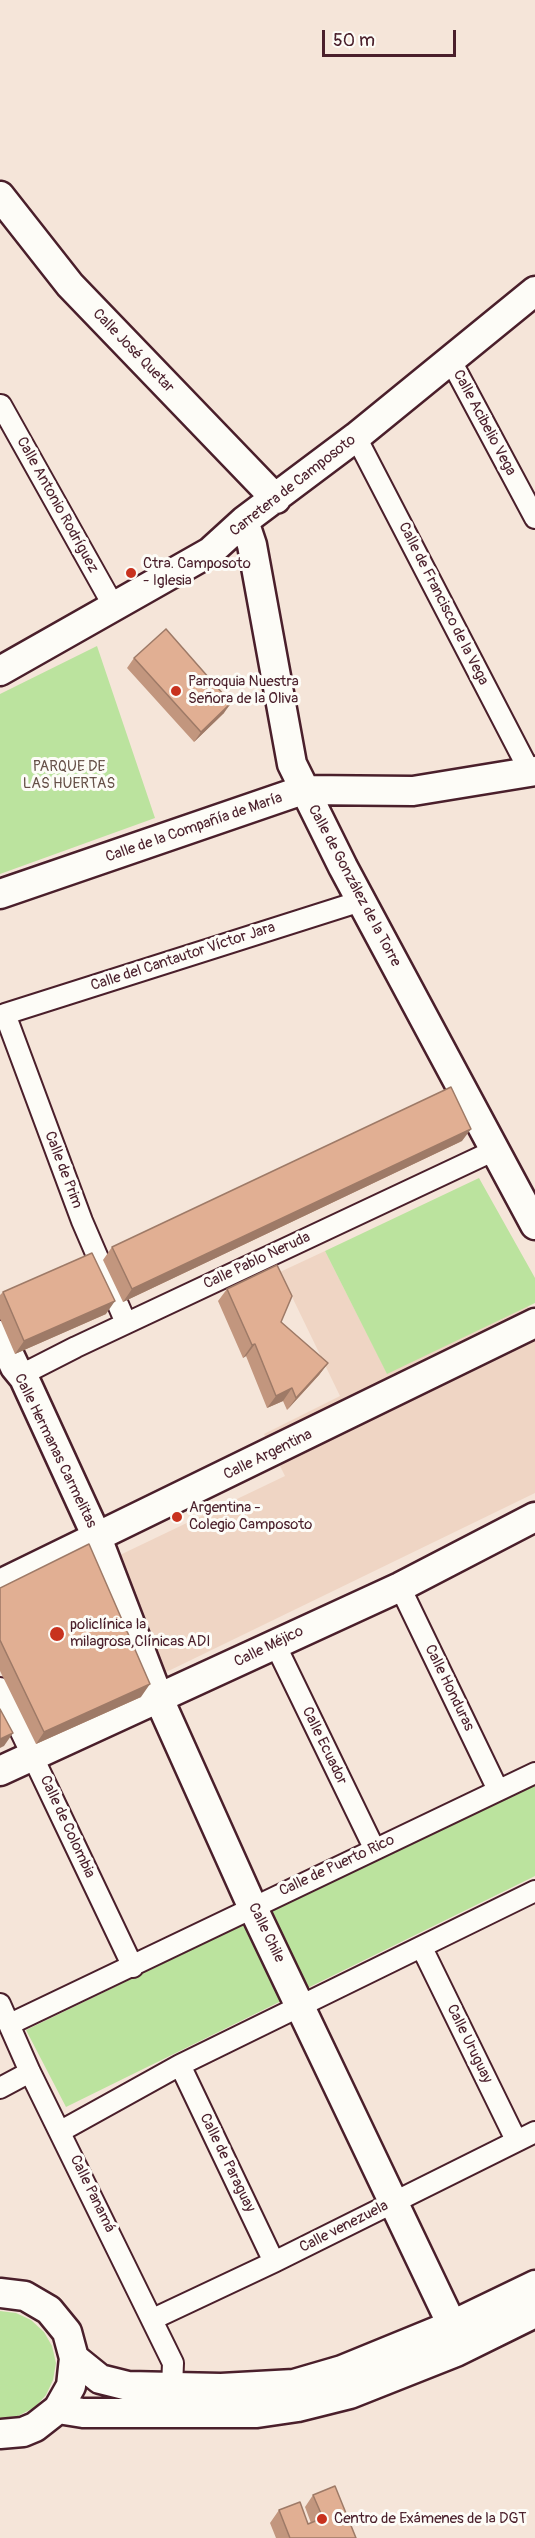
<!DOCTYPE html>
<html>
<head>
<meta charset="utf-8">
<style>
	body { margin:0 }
	#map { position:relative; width:535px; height:2538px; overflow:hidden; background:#f5e5d9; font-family:Pangolin,sans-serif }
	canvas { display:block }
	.scale { position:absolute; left:322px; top:30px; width:134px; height:27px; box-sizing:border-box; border:3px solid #4a1f2b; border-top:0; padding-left:8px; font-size:18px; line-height:21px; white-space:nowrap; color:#4a1f2b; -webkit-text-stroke:4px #fdfcf7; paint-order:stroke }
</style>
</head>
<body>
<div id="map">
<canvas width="535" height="2538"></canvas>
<div class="scale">50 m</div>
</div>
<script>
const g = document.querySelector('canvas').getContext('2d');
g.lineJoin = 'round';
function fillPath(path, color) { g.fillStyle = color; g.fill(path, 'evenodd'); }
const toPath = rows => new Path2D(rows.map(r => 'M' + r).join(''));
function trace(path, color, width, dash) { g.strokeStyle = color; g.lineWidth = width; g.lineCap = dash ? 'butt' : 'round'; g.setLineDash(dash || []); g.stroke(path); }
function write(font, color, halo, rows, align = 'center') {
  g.font = font + ' Pangolin,sans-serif'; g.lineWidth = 6; g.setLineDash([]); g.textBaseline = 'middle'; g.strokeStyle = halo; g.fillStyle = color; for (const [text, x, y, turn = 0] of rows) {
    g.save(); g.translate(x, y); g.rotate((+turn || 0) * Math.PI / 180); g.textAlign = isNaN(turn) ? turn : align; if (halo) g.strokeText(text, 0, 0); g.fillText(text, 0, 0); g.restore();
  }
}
fillPath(toPath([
	[325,1251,387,1373,528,1306,535,1319,535,1493,156,1677,99,1565,285,1476,264,1434,340,1396,280,1272]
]), '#efd5c4');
fillPath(toPath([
	[97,646,155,818,0,874,0,694],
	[479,1178,535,1278,535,1303,387,1374,325,1251],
	[535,1783,535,1876,66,2107,26,2030],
	[0,2311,16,2313,31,2320,44,2332,52,2346,56,2363,53,2380,46,2395,35,2407,18,2416,0,2418]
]), '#bbe39e');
const street = toPath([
	[450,359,535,518],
	[1,405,113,605],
	[356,437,530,772],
	[126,1323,82,1221,5,1014,361,901],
	[24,1378,29,1371,76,1347,495,1150],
	[400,1587,498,1790],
	[275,1644,374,1848],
	[0,1688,133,1967],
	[422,1948,516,2140],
	[0,2004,30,2072,173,2363,172,2387],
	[10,2024,535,1773],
	[180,2065,274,2262],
	[0,2088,30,2072],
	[61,2131,180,2065,535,1891],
	[153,2319,274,2262,535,2132]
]);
const secondary = toPath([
	[0,196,70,285,276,499],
	[244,521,252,545,292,764,343,867,535,1225],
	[0,671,210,552,244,521,356,437,535,291],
	[0,894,303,790,413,791,535,771],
	[0,1335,15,1367,24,1378,96,1535,159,1699,252,1906,452,2325],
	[0,1584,535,1323],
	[0,1771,400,1587,535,1517],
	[0,2293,25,2296,49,2310,67,2332,74,2358,71,2386,58,2409,35,2427,23,2432,0,2434],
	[74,2358,100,2379,128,2386,221,2388,294,2384,342,2370,452,2325,535,2285],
	[58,2409,83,2413,257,2413,298,2407,350,2394,456,2352,535,2313]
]);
trace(street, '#4a1f2b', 24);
trace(secondary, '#4a1f2b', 33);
trace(street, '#fdfcf7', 20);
trace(secondary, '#fdfcf7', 28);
fillPath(toPath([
	[134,658,224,713,194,742,127,668],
	[462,1141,123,1302,103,1260,112,1247],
	[227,1289,281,1322,328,1363,319,1375,287,1410,283,1401,267,1408,246,1356,243,1358,218,1301],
	[3,1292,106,1314,15,1354,0,1319,0,1295],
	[0,1588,141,1697,36,1744,0,1671],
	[313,2495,356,2538,276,2538,270,2523,279,2510,308,2524,311,2523,305,2507]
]), '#c2967e');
fillPath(toPath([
	[231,703,224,713,194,742,201,732],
	[471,1129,462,1141,123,1302,132,1289],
	[115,1301,106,1314,15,1354,24,1341],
	[255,1344,246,1356,243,1358,252,1345],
	[328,1363,319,1375,287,1410,296,1398],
	[292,1388,283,1401,267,1408,276,1396],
	[150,1684,141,1697,36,1744,44,1732],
	[13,1733,4,1746,0,1748,0,1739]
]), '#9e7a67');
const building = toPath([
	[166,629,231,703,201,732,134,658,166,629],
	[451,1087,471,1129,132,1289,112,1247,451,1087],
	[92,1253,115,1301,24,1341,3,1292,92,1253],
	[277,1265,292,1296,281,1322,328,1363,296,1398,292,1388,276,1396,255,1344,252,1345,227,1289,277,1265],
	[89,1544,150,1684,44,1732,0,1640,0,1588,89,1544],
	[0,1709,13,1733,0,1739,0,1709],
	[335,2486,356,2538,290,2538,279,2510,300,2502,308,2524,323,2518,313,2495,335,2486]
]);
fillPath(building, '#e1af93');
trace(building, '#9e7a67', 1.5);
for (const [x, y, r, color] of [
	[131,573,6,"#c8321e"],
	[176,691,6,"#c8321e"],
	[177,1517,6,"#c8321e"],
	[57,1634,8,"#c8321e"],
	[322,2519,6,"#c8321e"]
]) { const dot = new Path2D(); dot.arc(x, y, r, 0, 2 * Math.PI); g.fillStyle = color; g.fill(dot); trace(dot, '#fdfcf7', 2); }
write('15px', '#4a1f2b', '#fdfcf7', [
	["Calle José Quetar",133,351,46],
	["Calle Acibelio Vega",484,423,62],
	["Carretera de Camposoto",293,486,-38],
	["Calle Antonio Rodríguez",57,505,61],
	["Calle de Francisco de la Vega",443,604,63],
	["Calle de la Compañía de María",194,828,-19],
	["Calle de González de la Torre",354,886,62],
	["Calle del Cantautor Víctor Jara",183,957,-18],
	["Calle de Prim",63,1170,69],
	["Calle Pablo Neruda",257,1261,-25],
	["Calle Hermanas Carmelitas",55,1451,64],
	["Calle Argentina",268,1455,-26],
	["Calle Méjico",269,1647,-26],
	["Calle Honduras",449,1688,64],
	["Calle Ecuador",324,1746,64],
	["Calle de Colombia",67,1827,65],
	["Calle de Puerto Rico",337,1866,-25],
	["Calle Chile",266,1933,64],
	["Calle Uruguay",469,2044,64],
	["Calle de Paraguay",227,2163,64],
	["Calle Panamá",92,2194,64],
	["Calle venezuela",344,2227,-27]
]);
write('15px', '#4a1f2b', '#fdfcf7', [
	["Ctra. Camposoto",143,564],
	["- Iglesia",143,581],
	["Parroquia Nuestra",188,682],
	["Señora de la Oliva",188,699],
	["Argentina -",189,1508],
	["Colegio Camposoto",189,1525],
	["policlínica la",70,1625],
	["milagrosa,Clínicas ADI",70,1642],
	["Centro de Exámenes de la DGT",334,2519]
], 'left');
write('15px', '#665048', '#fdfcf7', [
	["PARQUE DE",69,767],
	["LAS HUERTAS",69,784]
]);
</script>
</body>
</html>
